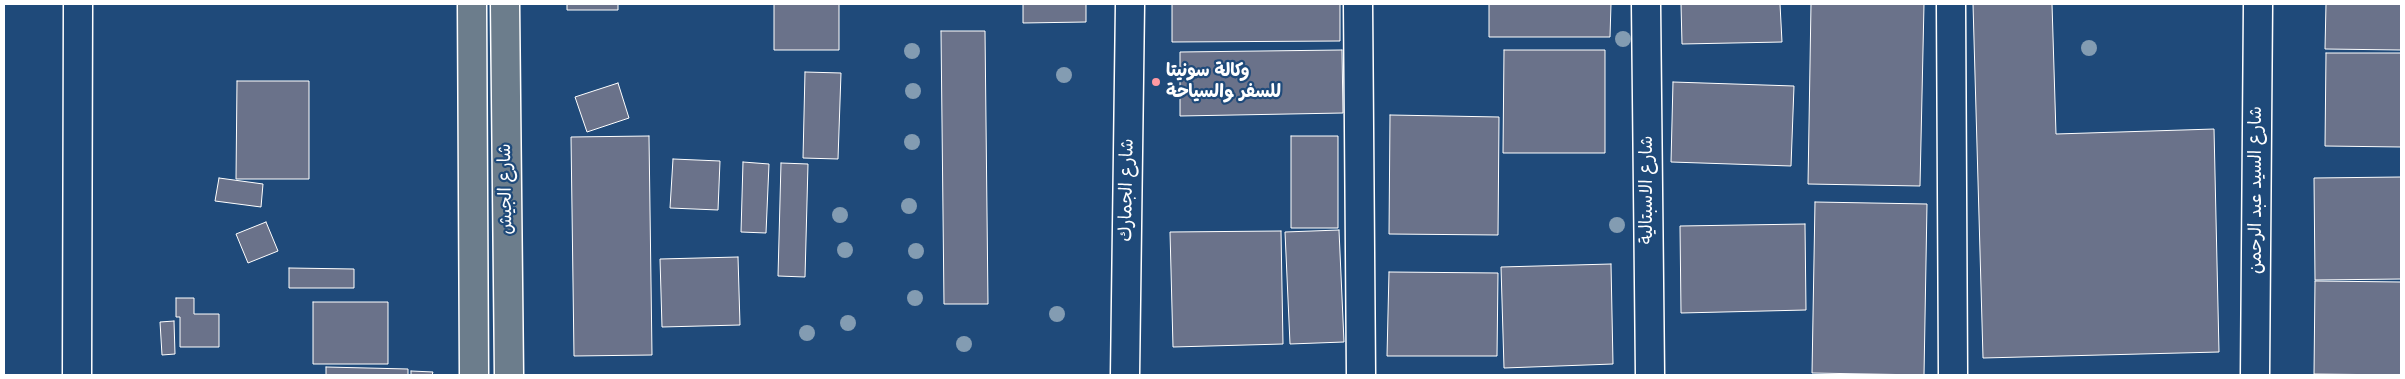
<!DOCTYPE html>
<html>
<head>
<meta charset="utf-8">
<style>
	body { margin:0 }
	#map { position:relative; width:2405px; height:379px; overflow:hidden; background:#1f4a7a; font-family:Mynerve,sans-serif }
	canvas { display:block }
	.frame { position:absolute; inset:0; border:5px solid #fff; pointer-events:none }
</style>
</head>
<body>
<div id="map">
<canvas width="2405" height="379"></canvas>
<div class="frame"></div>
</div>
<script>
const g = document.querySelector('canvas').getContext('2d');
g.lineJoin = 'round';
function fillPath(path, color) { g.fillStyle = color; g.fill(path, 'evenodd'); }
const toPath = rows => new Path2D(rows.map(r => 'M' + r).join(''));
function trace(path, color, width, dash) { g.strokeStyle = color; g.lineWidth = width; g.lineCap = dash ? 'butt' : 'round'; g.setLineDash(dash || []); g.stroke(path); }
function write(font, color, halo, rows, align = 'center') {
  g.font = font + ' Mynerve,"Playpen Sans Arabic",sans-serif'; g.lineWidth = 4.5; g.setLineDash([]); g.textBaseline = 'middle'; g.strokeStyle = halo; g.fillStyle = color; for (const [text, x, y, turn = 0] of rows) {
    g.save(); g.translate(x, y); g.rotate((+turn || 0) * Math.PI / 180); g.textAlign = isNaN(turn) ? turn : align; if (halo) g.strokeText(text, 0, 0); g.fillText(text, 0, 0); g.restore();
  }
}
const building = toPath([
	[567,4,618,4,618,10,567,10,567,4],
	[774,4,839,4,839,50,774,50,774,4],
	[1023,4,1086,4,1086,22,1023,23,1023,4],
	[1172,4,1340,4,1340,41,1172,42,1172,4],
	[1489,4,1611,4,1610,37,1489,37,1489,4],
	[1681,4,1780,4,1782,42,1682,44,1681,4],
	[1811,4,1924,4,1920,186,1808,184,1811,4],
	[1973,4,2052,4,2056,134,2214,129,2219,352,1983,358,1973,4],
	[2326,4,2401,4,2401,50,2325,49,2326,4],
	[941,31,985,31,988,304,944,304,941,31],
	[1342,50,1343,113,1180,116,1180,52,1342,50],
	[1504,50,1605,50,1605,153,1503,153,1504,50],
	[2326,53,2401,53,2401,147,2325,146,2326,53],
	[805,72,841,73,838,159,803,158,805,72],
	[237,81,309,81,309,179,236,179,237,81],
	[1673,82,1794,86,1791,166,1671,162,1673,82],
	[618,83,629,118,587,132,575,97,618,83],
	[1390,115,1499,117,1498,235,1389,234,1390,115],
	[649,136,652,355,574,356,571,137,649,136],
	[1291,136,1338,136,1338,228,1291,228,1291,136],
	[673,159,720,161,718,210,670,208,673,159],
	[743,162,769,164,766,233,741,232,743,162],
	[781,163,808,164,805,277,778,276,781,163],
	[2401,177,2401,279,2315,280,2314,178,2401,177],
	[219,178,263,184,261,207,215,201,219,178],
	[1815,202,1927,204,1924,375,1812,373,1815,202],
	[266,222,278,251,248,263,236,234,266,222],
	[1805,224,1806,310,1681,313,1680,226,1805,224],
	[1339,230,1344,342,1290,344,1285,232,1339,230],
	[1281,231,1283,344,1173,347,1170,232,1281,231],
	[738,257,740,325,662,327,660,259,738,257],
	[1611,264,1613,364,1504,368,1501,267,1611,264],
	[289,268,354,269,354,288,289,288,289,268],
	[1389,272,1498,273,1497,356,1387,356,1389,272],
	[2315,281,2401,282,2401,375,2314,374,2315,281],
	[176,298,194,298,194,314,219,314,219,347,180,347,180,317,176,317,176,298],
	[313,302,388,302,388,364,313,364,313,302],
	[174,321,175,354,162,355,160,322,174,321],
	[326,367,408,369,408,375,326,375,326,367],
	[411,371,433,372,432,375,411,375,411,371]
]);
fillPath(building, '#6a728a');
trace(building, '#fff', 1);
const minor = toPath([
	[1358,4,1361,375],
	[1646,4,1650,375],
	[1951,4,1953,375],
	[77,375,78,4],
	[1125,375,1130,4]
]);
const tertiary = toPath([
	[2255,375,2258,4]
]);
const trunk = toPath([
	[472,4,474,375],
	[505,4,509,375]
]);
trace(minor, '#fff', 31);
trace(tertiary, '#fff', 31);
trace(trunk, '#fff', 31);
trace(minor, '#1f4a7a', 28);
trace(tertiary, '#1f4a7a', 28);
trace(trunk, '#6c7d8c', 28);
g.fillStyle = '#839cb2';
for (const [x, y] of [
	[1623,39],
	[2089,48],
	[912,51],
	[1064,75],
	[913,91],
	[912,142],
	[909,206],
	[840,215],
	[1617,225],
	[845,250],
	[916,251],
	[915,298],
	[1057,314],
	[848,323],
	[807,333],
	[964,344]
]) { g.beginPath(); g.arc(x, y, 8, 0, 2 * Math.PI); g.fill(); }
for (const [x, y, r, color] of [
	[1156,82,5,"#ff9aa2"]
]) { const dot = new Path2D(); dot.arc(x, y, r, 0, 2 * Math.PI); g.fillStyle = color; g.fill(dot); trace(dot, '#1f4a7a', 2); }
write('bold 18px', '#fff', '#1f4a7a', [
	["وكالة سونيتا",1166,72],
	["للسفر والسياحة",1166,93]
], 'left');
write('18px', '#fff', '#1f4a7a', [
	["شارع الجيش",507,189,-91],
	["شارع الجمارك",1128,190,-89],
	["شارع الاسبتالية",1648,190,-90],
	["شارع السيد عبد الرحمن",2257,190,-90]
]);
</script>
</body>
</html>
